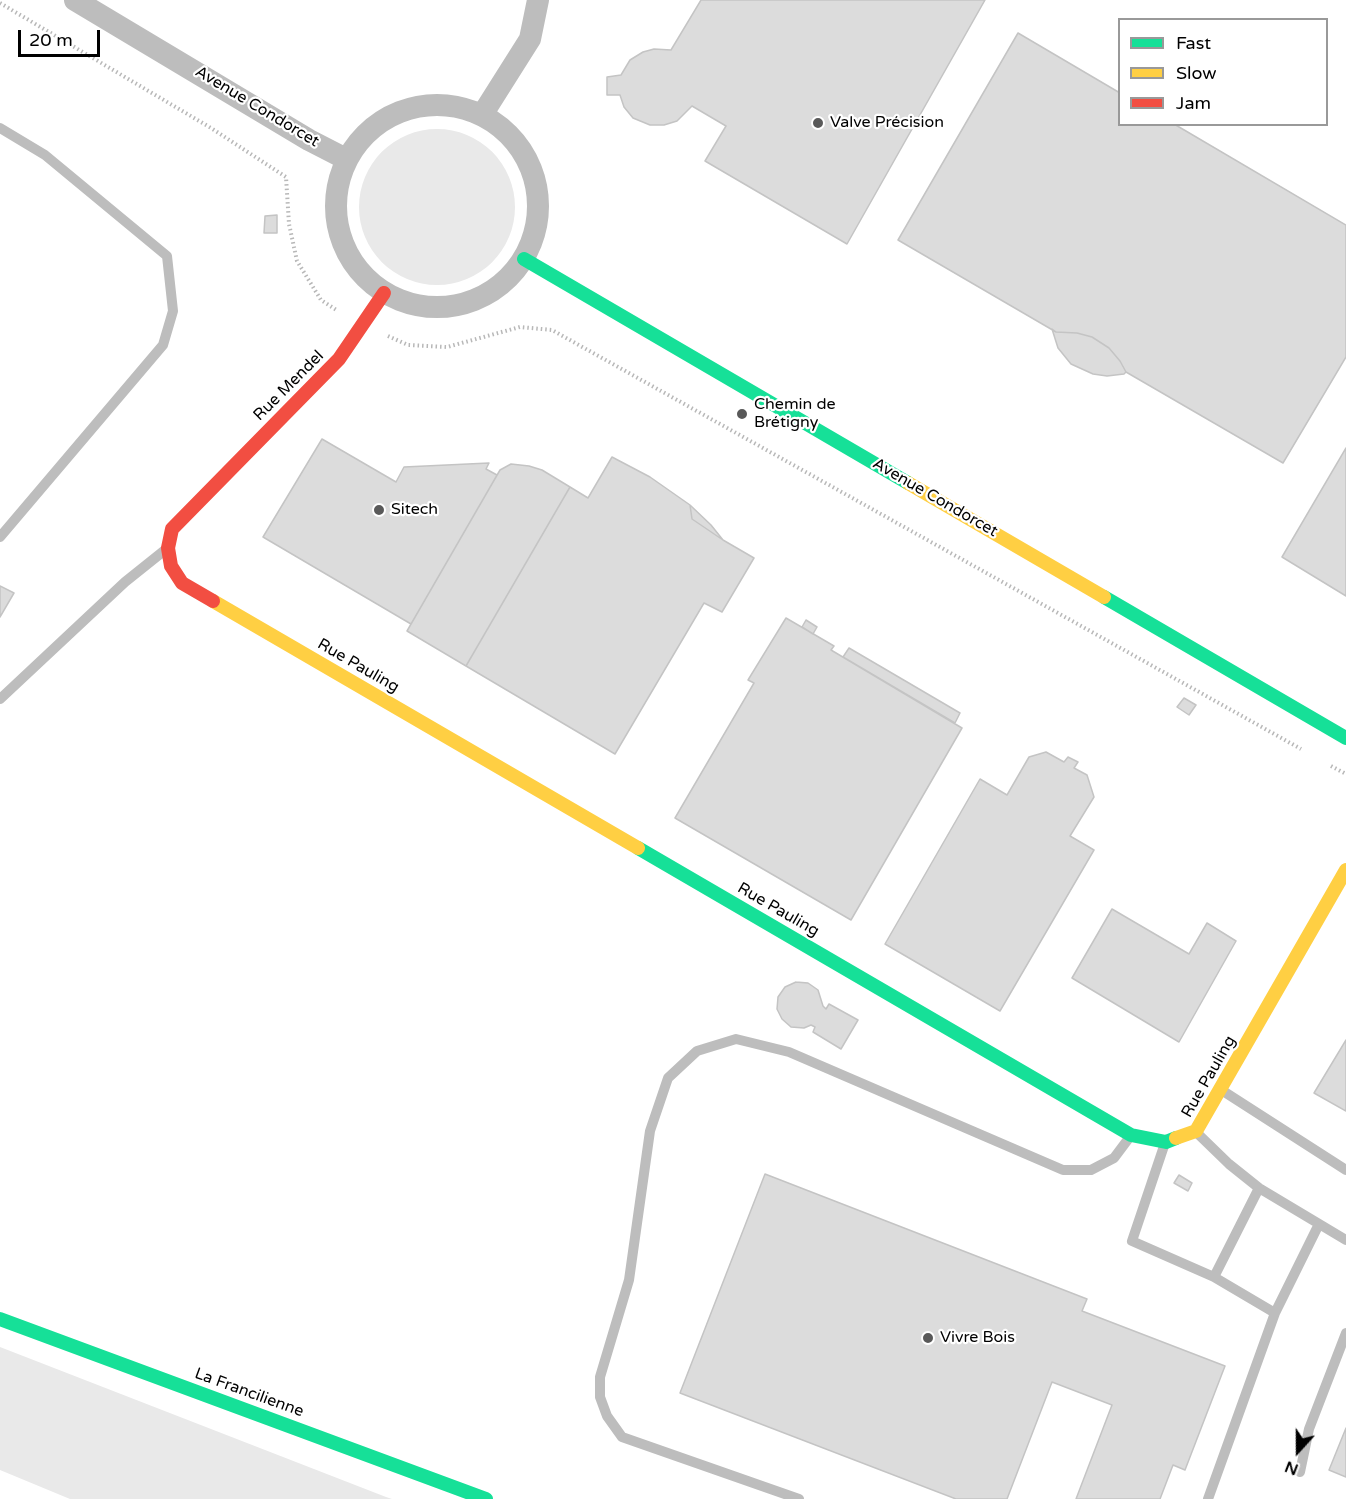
<!DOCTYPE html>
<html>
<head>
<meta charset="utf-8">
<style>
	body { margin:0 }
	#map { position:relative; width:1346px; height:1499px; overflow:hidden; background:#fff; font-family:"Varela Round",sans-serif }
	canvas { display:block }
	.legend { position:absolute; left:1118px; top:18px; width:210px; height:108px; box-sizing:border-box; background:#fff; border:2px solid #999; margin:0; padding:8px 10px; list-style:none; font-size:18px; color:#000 }
	.legend li { display:flex; align-items:center; gap:12px; height:30px }
	.legend b { width:30px; border:2px solid #999 }
	.north { position:absolute; left:1268px; top:1421px; width:60px; height:60px; -webkit-text-stroke:4px #fff; paint-order:stroke; rotate:201deg; font-size:16px; font-weight:700; line-height:24px; text-align:center; color:#000 }
	.north::after { content:''; display:block; margin:auto; width:21px; height:27px; background:#000; clip-path:polygon(50% 0,100% 100%,50% 72%,0 100%) }
	.scale { position:absolute; left:18px; top:30px; width:82px; height:27px; box-sizing:border-box; border:3px solid #000; border-top:0; padding-left:8px; font-size:18px; line-height:21px; white-space:nowrap; color:#000; -webkit-text-stroke:4px #fff; paint-order:stroke }
</style>
</head>
<body>
<div id="map">
<canvas width="1346" height="1499"></canvas>
<ul class="legend">
<li><b style="height:8px;background:#16e098"></b>Fast</li>
<li><b style="height:8px;background:#ffcf43"></b>Slow</li>
<li><b style="height:8px;background:#f24e42"></b>Jam</li>
</ul>
<div class="north">N</div>
<div class="scale">20 m</div>
</div>
<script>
const g = document.querySelector('canvas').getContext('2d');
g.lineJoin = 'round';
function fillPath(path, color) { g.fillStyle = color; g.fill(path, 'evenodd'); }
const toPath = rows => new Path2D(rows.map(r => 'M' + r).join(''));
function trace(path, color, width, dash) { g.strokeStyle = color; g.lineWidth = width; g.lineCap = dash ? 'butt' : 'round'; g.setLineDash(dash || []); g.stroke(path); }
function write(font, color, halo, rows, align = 'center') {
  g.font = font + ' "Varela Round",sans-serif'; g.lineWidth = 4.5; g.setLineDash([]); g.textBaseline = 'middle'; g.strokeStyle = halo; g.fillStyle = color; for (const [text, x, y, turn = 0] of rows) {
    g.save(); g.translate(x, y); g.rotate((+turn || 0) * Math.PI / 180); g.textAlign = isNaN(turn) ? turn : align; if (halo) g.strokeText(text, 0, 0); g.fillText(text, 0, 0); g.restore();
  }
}
fillPath(toPath([
	'359 207a78 78 0 1 1 156 0a78 78 0 1 1-156 0Z',
	[0,1347,386,1497,392,1499,70,1499,0,1470]
]), '#e9e9e9');
const building = toPath([
	[701,0,985,0,847,244,705,161,726,126,692,106,677,121,664,125,650,125,633,118,624,107,620,95,607,95,607,77,621,75,630,60,643,52,654,49,671,50,701,0],
	[1018,33,1120,93,1120,124,1174,124,1346,225,1346,357,1283,463,1126,372,1120,361,1109,348,1092,337,1077,333,1056,332,898,240,1018,33],
	[277,215,277,233,264,233,265,216,277,215],
	[1052,329,1056,332,1077,333,1092,337,1109,348,1120,361,1126,372,1124,374,1107,376,1093,374,1071,364,1058,348,1052,329],
	[322,439,396,482,404,467,489,463,486,469,497,475,411,624,263,537,322,439],
	[1346,448,1346,596,1282,557,1346,448],
	[612,457,650,477,690,505,692,519,723,540,754,558,722,612,704,603,615,754,466,666,570,487,588,498,612,457],
	[511,464,529,466,542,470,570,487,466,666,407,631,500,470,511,464],
	[690,505,711,525,723,540,692,519,690,505],
	[0,586,14,593,0,617,0,586],
	[786,618,834,646,831,650,962,728,851,920,675,818,754,683,748,680,786,618],
	[806,620,817,627,813,634,802,627,806,620],
	[849,648,960,713,955,723,843,657,849,648],
	[1184,698,1196,705,1189,715,1177,707,1184,698],
	[1046,752,1064,762,1068,757,1078,762,1074,768,1087,775,1094,797,1070,836,1094,850,1000,1011,885,944,980,779,1007,795,1029,757,1046,752],
	[1112,909,1189,954,1207,923,1236,941,1179,1042,1072,978,1112,909],
	[796,982,808,983,818,990,823,1006,826,1009,829,1004,858,1020,841,1049,813,1032,815,1027,811,1025,804,1028,791,1027,782,1019,777,1009,778,997,785,987,796,982],
	[1346,1040,1346,1111,1314,1093,1346,1040],
	[765,1174,1087,1299,1082,1311,1225,1366,1185,1470,1173,1465,1160,1499,1076,1499,1112,1405,1052,1382,1007,1499,956,1499,680,1393,765,1174],
	[1179,1175,1192,1183,1188,1191,1174,1183,1179,1175],
	[1346,1428,1346,1477,1329,1470,1346,1428]
]);
fillPath(building, '#dcdcdc');
trace(building, '#c4c4c4', 1.5);
trace(toPath([
	[0,3,211,128,286,177,289,224,297,261,321,300,338,311],
	[388,336,408,345,447,347,520,327,552,330,1301,749],
	[1331,766,1346,774]
]), '#b8b8b8', 4, [1.5, 3]);
trace(toPath([
	[0,128,45,155,167,256,173,311,163,345,0,537],
	[0,699,125,582,165,550],
	[1223,1091,1346,1170],
	[1196,1132,1229,1164,1259,1188,1346,1240],
	[1165,1143,1132,1241,1214,1277,1275,1313],
	[1214,1277,1259,1188],
	[1300,1472,1309,1429,1346,1333],
	[799,1499,622,1437,607,1416,600,1397,600,1377,629,1280,650,1131,668,1078,697,1051,736,1039,789,1052,1063,1170,1091,1170,1114,1158,1129,1138],
	[1208,1499,1275,1313,1319,1224]
]), '#bdbdbd', 10);
trace(toPath([
	[75,0,309,140,346,159],
	'336 206a101 101 0 1 1 202 0a101 101 0 1 1-202 0Z',
	[482,115,530,39,538,0]
]), '#bdbdbd', 22);
trace(toPath([
	[524,259,908,483],
	[1104,597,1346,738],
	[638,848,1131,1135,1166,1142,1176,1138],
	[0,1319,486,1499]
]), '#16e098', 14);
trace(toPath([
	[908,483,1104,597],
	[213,601,638,848],
	[1176,1138,1196,1131,1346,870]
]), '#ffcf43', 14);
trace(toPath([
	[213,601,182,583,171,566,168,548,172,529,339,359,384,293]
]), '#f24e42', 14);
for (const [x, y, r, color] of [
	[818,123,6,"#595959"],
	[742,414,6,"#595959"],
	[379,510,6,"#595959"],
	[928,1338,6,"#595959"]
]) { const dot = new Path2D(); dot.arc(x, y, r, 0, 2 * Math.PI); g.fillStyle = color; g.fill(dot); trace(dot, '#fff', 2); }
write('16px', '#000', '#fff', [
	["Avenue Condorcet",257,107,31],
	["Rue Mendel",289,386,-45],
	["Avenue Condorcet",935,498,30],
	["Rue Pauling",358,666,30],
	["Rue Pauling",778,910,30],
	["Rue Pauling",1209,1077,-60],
	["La Francilienne",249,1393,20]
]);
write('16px', '#000', '#fff', [
	["Valve Précision",830,123],
	["Chemin de",754,405],
	["Brétigny",754,423],
	["Sitech",391,510],
	["Vivre Bois",940,1338]
], 'left');
</script>
</body>
</html>
